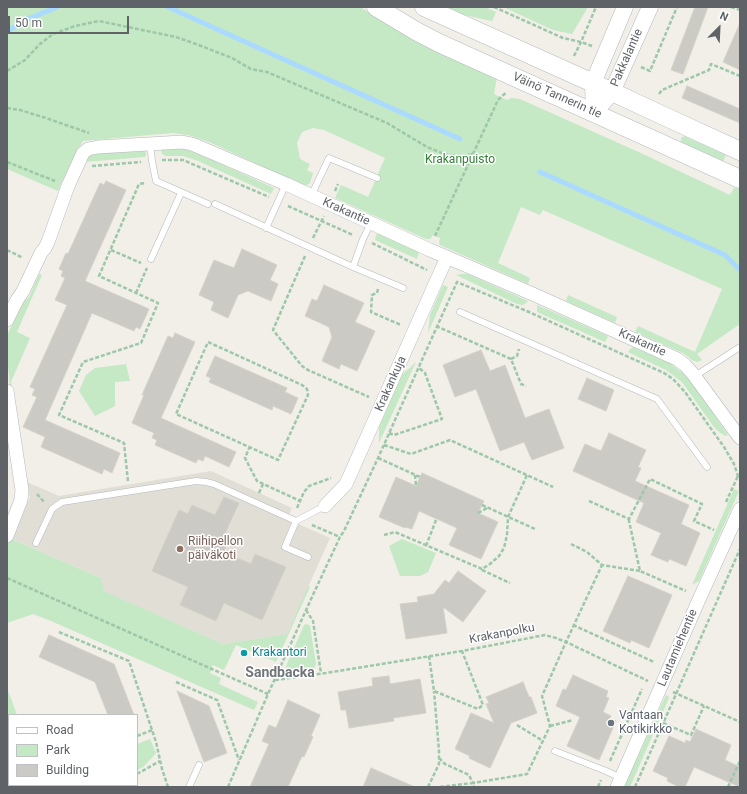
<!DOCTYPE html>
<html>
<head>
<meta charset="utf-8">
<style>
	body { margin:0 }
	#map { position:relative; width:747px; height:794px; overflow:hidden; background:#f1efe8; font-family:Roboto,sans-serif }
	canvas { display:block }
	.frame { position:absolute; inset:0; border:8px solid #5f6368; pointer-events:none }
	.legend { position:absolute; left:8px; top:714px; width:130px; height:72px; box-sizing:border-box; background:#fff; border:1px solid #bfc1c3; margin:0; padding:5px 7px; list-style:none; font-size:12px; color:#5f6368 }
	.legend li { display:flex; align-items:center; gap:8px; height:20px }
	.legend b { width:20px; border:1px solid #bfc1c3 }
	.north { position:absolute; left:699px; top:8px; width:40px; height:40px; -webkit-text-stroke:3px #fff; paint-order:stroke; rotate:24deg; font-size:11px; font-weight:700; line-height:16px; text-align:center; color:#5f6368 }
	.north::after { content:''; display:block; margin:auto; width:14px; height:18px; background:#5f6368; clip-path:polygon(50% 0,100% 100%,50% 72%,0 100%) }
	.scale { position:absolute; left:8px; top:16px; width:121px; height:18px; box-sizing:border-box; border:2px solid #5f6368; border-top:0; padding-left:5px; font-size:12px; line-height:14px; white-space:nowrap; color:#5f6368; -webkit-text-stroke:3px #fff; paint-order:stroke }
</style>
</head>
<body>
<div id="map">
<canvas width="747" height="794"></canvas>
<div class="frame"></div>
<ul class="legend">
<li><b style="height:5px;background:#fff"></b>Road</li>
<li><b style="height:11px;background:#c5e8c5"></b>Park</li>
<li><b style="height:11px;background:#cccac5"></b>Building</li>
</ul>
<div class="north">N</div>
<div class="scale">50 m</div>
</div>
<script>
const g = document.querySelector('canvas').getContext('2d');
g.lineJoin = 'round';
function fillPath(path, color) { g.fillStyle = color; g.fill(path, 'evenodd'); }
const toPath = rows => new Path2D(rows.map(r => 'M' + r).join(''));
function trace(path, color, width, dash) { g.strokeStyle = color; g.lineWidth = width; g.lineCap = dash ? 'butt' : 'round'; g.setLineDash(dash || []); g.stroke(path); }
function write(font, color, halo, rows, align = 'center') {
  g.font = font + ' Roboto,sans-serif'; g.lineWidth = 3; g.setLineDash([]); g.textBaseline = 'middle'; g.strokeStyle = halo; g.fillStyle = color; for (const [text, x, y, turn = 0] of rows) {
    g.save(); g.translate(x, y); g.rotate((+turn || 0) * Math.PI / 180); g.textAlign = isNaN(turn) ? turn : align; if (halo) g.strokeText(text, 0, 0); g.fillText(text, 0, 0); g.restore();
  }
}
fillPath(toPath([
	[211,471,292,508,287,519,330,538,287,634,223,644,103,591,101,578,12,539,30,497,27,482,59,496]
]), '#e1ded6');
fillPath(toPath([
	[7,7,360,7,413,38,497,77,494,94,507,100,511,98,520,99,643,154,730,195,734,188,740,189,740,324,697,354,702,360,697,362,692,360,683,353,635,332,638,326,695,352,722,289,543,210,540,215,521,207,498,263,530,278,528,284,440,245,439,243,440,238,433,235,430,239,426,239,335,198,341,185,368,197,385,158,324,130,313,128,302,132,297,143,300,159,310,164,307,170,313,173,310,183,305,186,209,142,188,135,172,133,83,141,79,147,65,179,63,179,58,191,7,169],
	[447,7,485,7,496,12,492,21,464,15],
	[503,7,588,7,572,34,553,30],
	[684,136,726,155,723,161,681,142,681,138],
	[179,148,188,150,199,154,274,188,271,194,198,161,183,156,166,156,162,154,161,149],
	[145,150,146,154,145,157,84,162,85,160,92,154],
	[377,233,419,252,417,259,375,240],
	[39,274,42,275,17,332,30,338,11,382,12,387,10,387,9,376,7,355,7,336,21,304,29,297],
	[462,274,468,274,528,301,526,303,523,305,517,304,456,275],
	[443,285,448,287,428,333,430,315],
	[568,295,617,317,615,323,566,301],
	[537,305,608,336,605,342,537,312],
	[633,347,670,363,686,376,693,384,728,435,725,436,719,432,714,427,682,382,666,370,628,352,630,349],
	[416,362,379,443,379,427,402,375],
	[126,364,130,381,115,382,115,406,95,416,79,391,86,375,95,368],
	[734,489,739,491,699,581,692,585],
	[7,537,101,578,104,591,223,644,287,634,308,586,310,587,276,662,236,645,224,670,213,665,210,673,221,678,219,684,258,702,254,710,51,621,33,614,7,623],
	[402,539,436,553,428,572,420,576,400,576,389,546],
	[306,624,309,625,310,626,316,664,314,669,312,670,292,672,287,669,286,667,287,664,304,625],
	[7,688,17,715,9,715,9,785,44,785,45,787,7,787],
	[666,695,668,696,669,698,630,787,624,787],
	[150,739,156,753,149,761,143,767,137,770,137,744]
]), '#c5e8c5');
trace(toPath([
	[168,7,460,139],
	[7,31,28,19,57,7],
	[540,172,725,255,740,270]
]), '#aadaff', 5);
const building = toPath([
	[695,7,708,7,683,74,671,70,695,7],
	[740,23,740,70,723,62,740,23],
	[687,86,740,109,740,123,682,98,687,86],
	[106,181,126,190,85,281,149,309,140,329,136,327,134,331,92,313,45,420,120,453,112,473,104,469,102,474,41,447,45,437,23,427,37,397,32,395,35,389,30,387,67,305,55,300,65,278,61,276,63,271,59,269,66,253,68,254,100,183,104,185,106,181],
	[242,249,277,265,270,280,278,284,271,301,248,291,238,295,228,318,211,310,214,302,199,295,214,260,234,268,242,249],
	[324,285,364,303,355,322,375,331,357,371,341,364,339,369,322,361,332,337,329,327,305,316,312,299,317,301,324,285],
	[175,333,195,342,161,418,236,452,229,467,205,456,203,461,198,459,196,463,155,445,157,440,152,438,154,433,132,423,144,395,142,395,168,336,173,338,175,333],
	[481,350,490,371,505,365,525,418,549,409,564,448,532,460,524,442,500,451,476,389,455,397,443,365,481,350],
	[215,356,287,388,285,392,298,398,291,414,273,406,272,410,209,382,211,378,206,376,215,356],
	[587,378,614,390,606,411,578,399,587,378],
	[609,433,646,450,638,467,641,468,635,481,689,505,681,524,700,533,686,566,669,559,668,562,651,555,661,533,636,522,644,503,573,471,585,444,601,451,609,433],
	[422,473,484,501,478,513,498,522,481,559,449,545,457,528,419,511,412,529,405,527,405,528,379,517,396,477,416,486,422,473],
	[224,497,239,503,222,540,228,543,223,552,251,564,255,554,286,567,262,620,224,603,216,621,180,605,188,587,152,571,179,510,188,514,192,505,215,515,224,497],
	[458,571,486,591,463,622,443,607,447,633,406,639,400,604,418,602,417,597,434,594,445,580,449,583,458,571],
	[628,576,672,595,649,648,631,640,630,643,603,631,628,576],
	[49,635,114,664,134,715,108,715,95,682,39,657,49,635],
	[573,675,608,691,606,697,609,698,603,712,611,716,610,718,616,721,599,760,567,746,580,717,556,706,563,689,566,690,573,675],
	[389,676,390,684,420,679,426,713,393,718,394,721,349,728,346,710,341,710,338,692,373,686,372,678,389,676],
	[523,682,529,697,531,697,537,713,511,723,490,768,469,758,470,756,455,749,471,713,494,723,486,704,489,703,486,697,523,682],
	[177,691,209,706,227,753,204,762,177,691],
	[288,700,320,715,311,736,313,737,304,757,302,756,288,787,250,787,269,744,262,741,269,725,276,728,288,700],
	[696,729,731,745,725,760,740,767,740,787,694,767,685,787,679,787,667,781,668,778,653,771,669,736,685,743,686,740,690,742,696,729],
	[371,768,415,787,363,787,371,768]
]);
fillPath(building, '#cccac5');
trace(building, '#d6d1c6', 1);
const service = toPath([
	[150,143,152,161,156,181,208,204],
	[311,196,329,158,377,178],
	[215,204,353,267,403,288],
	[266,228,286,184],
	[151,259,181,193],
	[353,267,363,239,371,223],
	[460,312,657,399,707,467],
	[695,376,740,347],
	[296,521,285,547,308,557],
	[36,543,52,509,62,502,196,481,206,482,214,484,296,521,325,506],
	[555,751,606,771,621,778],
	[189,787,199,765]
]);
const minor = toPath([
	[7,320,17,300,23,291,41,253,45,248,48,242,68,186,83,153,88,149,98,147,182,142,192,144,286,184,430,250,535,295,677,359,685,365,693,374,740,438],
	[7,391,22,490,21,500,7,536],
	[325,506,346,484,447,257],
	[617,787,697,604,740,509]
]);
const tertiary = toPath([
	[594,113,612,92,650,7],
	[594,113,593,83,625,7]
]);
const secondary = toPath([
	[376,7,416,31,439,43,740,179],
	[424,7,593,83,666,117,740,151]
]);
trace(service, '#b5b8bc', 7);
trace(minor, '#b5b8bc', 14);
trace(tertiary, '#b5b8bc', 17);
trace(secondary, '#b6babf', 19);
trace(toPath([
	[494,7,563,38,581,42,592,46],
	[731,7,740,10],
	[574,56,581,42,596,7],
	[641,67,650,71,677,7],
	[7,71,25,60,40,44,53,34,75,26,99,21,176,37,196,44,232,58,251,69,267,72,387,123,427,147,447,155,464,156,473,154],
	[659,94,662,90,709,70,711,64,740,76],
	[7,108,20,110,46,118,89,133],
	[162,160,183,160,269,197],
	[7,162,55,181],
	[92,166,141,162],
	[335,191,338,184],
	[288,206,353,235],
	[435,236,498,100,502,96,507,92],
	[313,238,324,216],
	[372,243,427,270],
	[7,250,23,258],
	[111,250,141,263],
	[305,256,273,330,302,366,308,370,369,397],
	[378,289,377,293,372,295,371,312,401,325],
	[136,293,147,268],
	[436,326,511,359,521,384,526,386],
	[208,342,302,385,307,389,308,395,278,460,176,414,208,342],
	[511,359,517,356,519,349],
	[389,433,394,435,442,419,425,373,418,367],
	[384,445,411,454,450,440,553,487],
	[250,446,245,458,257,481,300,501],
	[378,458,420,477],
	[415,475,416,486],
	[128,481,124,443,59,415,83,362,141,343,158,303,99,276,139,184,145,183],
	[259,493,263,484],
	[37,494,44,502],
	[589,501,629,519,650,479,702,504,694,521,714,530],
	[726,502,738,476],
	[482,505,535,529],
	[297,508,304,492,309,486,331,478],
	[478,513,487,508],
	[629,519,629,521,640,571,686,591],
	[312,525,340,537],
	[384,535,395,532,482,569,490,564,499,556,504,548,507,535,508,517,527,475],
	[571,544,587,552,602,565,640,571],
	[426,546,436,520],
	[482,570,510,583],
	[7,578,268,694],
	[306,610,313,621,321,673],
	[573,625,654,662],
	[59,632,129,661,156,742,162,769,168,787],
	[429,656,434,691,478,709,483,705,462,651],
	[275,680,326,673,462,651,545,635,556,638,566,642,648,681],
	[176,682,217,700,239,760],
	[673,692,740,722],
	[663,723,691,735,704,706],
	[517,725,543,741],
	[550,726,573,720],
	[137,736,152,730],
	[439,758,445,764,469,775,473,783,527,774,550,726,542,696,566,642,602,565],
	[610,761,642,689],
	[137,774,160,761],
	[228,787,268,694,312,597,340,537,344,531,378,458,457,282,529,312,664,373,673,379,685,392,724,447,734,464,738,476,740,477],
	[428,787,439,764,439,751,434,691],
	[440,787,473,783,474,787],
	[598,787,601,780],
	[635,787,740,549],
	[728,787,740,761]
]), '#9cc7a9', 2.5, [4, 2]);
trace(service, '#fff', 6);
trace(minor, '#fff', 13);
trace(tertiary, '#fff', 16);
trace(secondary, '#fff', 18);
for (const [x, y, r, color] of [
	[180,549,4,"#8d6e63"],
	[244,653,4,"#0f9aa8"],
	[611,723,4,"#6b7280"]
]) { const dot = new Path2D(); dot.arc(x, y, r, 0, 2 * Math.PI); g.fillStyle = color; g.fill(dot); trace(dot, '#fff', 1.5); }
write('12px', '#5f6368', '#fff', [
	["Pakkalantie",627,58,-66],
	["Väinö Tannerin tie",557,96,24],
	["Krakantie",346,212,24],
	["Krakantie",642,343,24],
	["Krakankuja",391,384,-66],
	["Krakanpolku",502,634,-11],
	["Lautamiehentie",678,648,-67]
]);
write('12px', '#348238', '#fff', [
	["Krakanpuisto",460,160]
]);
write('12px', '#785e54', '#fff', [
	["Riihipellon",188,542],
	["päiväkoti",188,556]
], 'left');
write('12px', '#0d838f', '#fff', [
	["Krakantori",252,653]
], 'left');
write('12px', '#5b616d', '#fff', [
	["Vantaan",619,716],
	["Kotikirkko",619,730]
], 'left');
write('bold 14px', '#70757a', '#fff', [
	["Sandbacka",280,673]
]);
</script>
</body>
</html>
